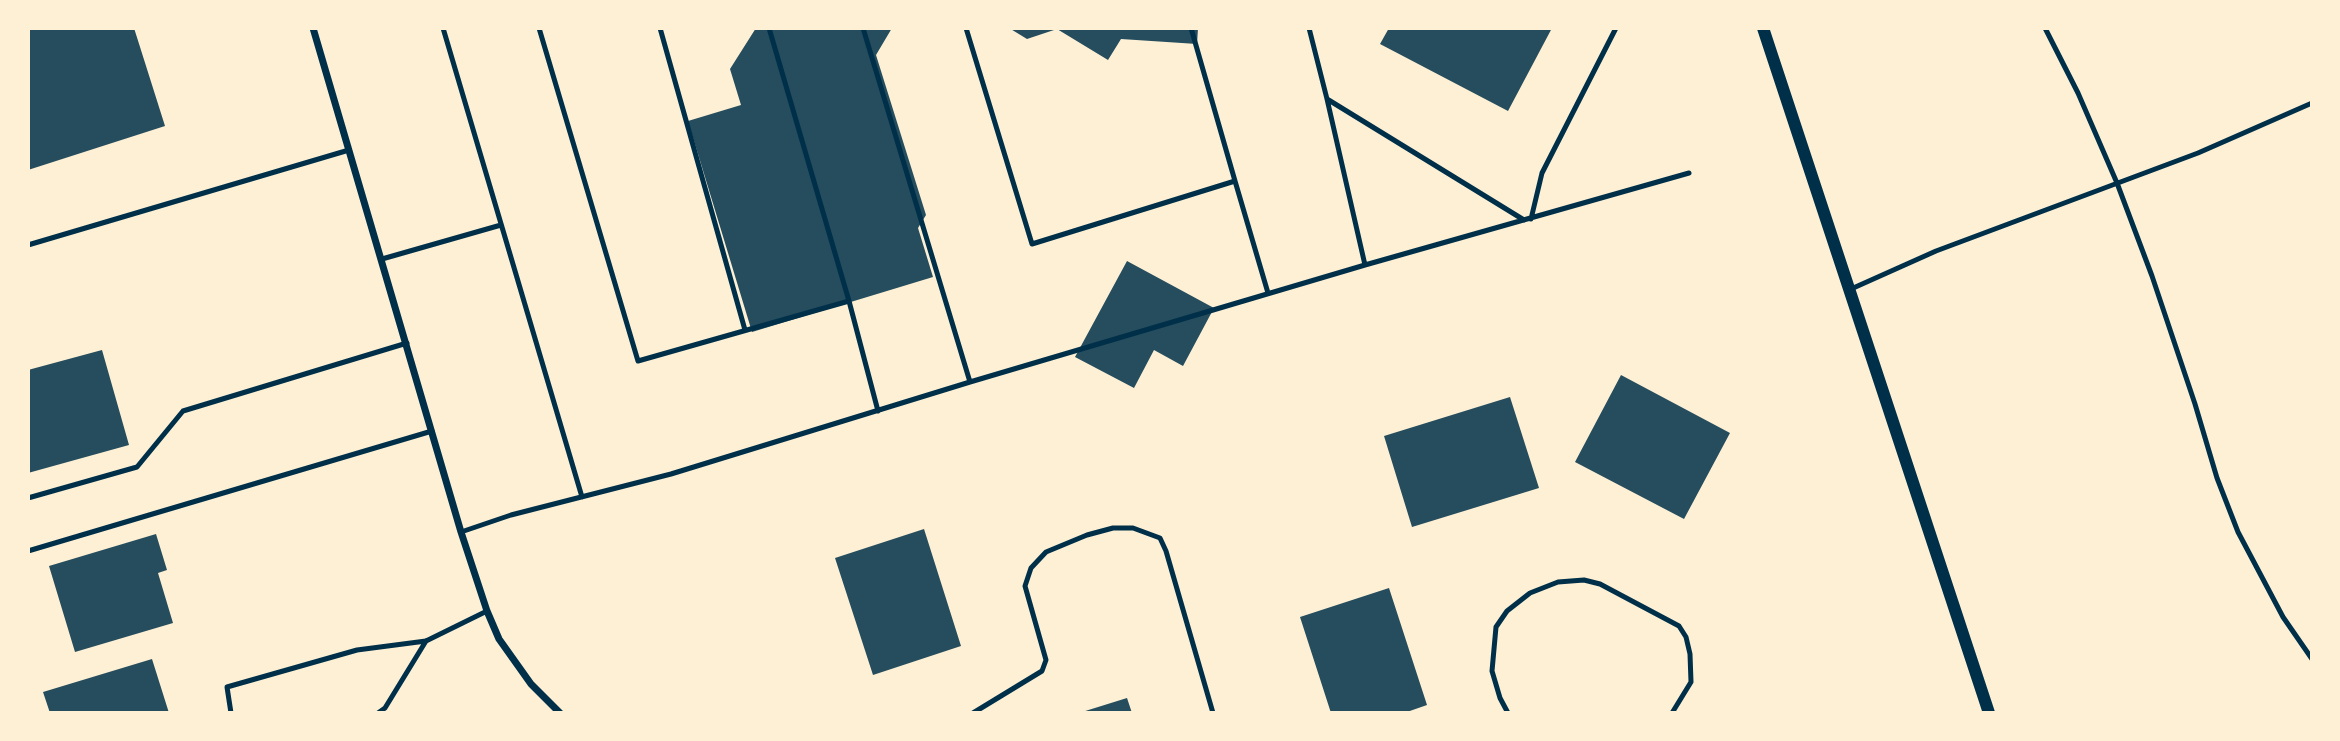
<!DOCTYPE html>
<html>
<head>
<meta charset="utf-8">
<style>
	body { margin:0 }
	#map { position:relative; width:2340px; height:741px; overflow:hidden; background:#fdf0d5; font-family:Cabin,sans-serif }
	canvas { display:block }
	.frame { position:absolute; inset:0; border:30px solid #fdf0d5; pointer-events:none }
</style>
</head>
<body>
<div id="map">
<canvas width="2340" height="741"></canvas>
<div class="frame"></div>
</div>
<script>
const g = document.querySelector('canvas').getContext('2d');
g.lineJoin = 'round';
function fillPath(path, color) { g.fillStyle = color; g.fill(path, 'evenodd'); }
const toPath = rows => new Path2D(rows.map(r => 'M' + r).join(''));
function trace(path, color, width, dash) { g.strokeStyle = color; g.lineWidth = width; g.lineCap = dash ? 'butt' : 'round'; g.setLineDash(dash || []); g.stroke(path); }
fillPath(toPath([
	[28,28,134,28,165,126,28,170],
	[756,28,892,28,876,55,926,215,918,228,933,277,752,332,688,121,741,105,730,69],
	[1009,28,1198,28,1197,44,1121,39,1108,60,1057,29,1027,39],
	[1389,28,1552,28,1508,111,1380,44],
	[1127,261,1214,308,1183,366,1154,350,1134,388,1075,357],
	[102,350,129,445,28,473,28,370],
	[1621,375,1730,433,1684,519,1575,462],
	[1510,397,1539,488,1412,527,1384,436],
	[924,529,961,646,873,675,835,558],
	[156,534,167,570,158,573,173,623,75,652,49,566],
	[1389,588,1427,705,1404,713,1331,713,1300,617],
	[152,659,169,713,50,713,43,692],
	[1127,698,1132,713,1082,713,1082,712]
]), '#264d5e');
trace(toPath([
	[443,28,582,497],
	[539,28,638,361,849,301,769,28],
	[660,28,745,330],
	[966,28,1032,244,1235,181,1191,28],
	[1309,28,1327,99,1524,220],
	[2045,28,2078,93,2117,183,2152,276,2195,404,2217,478,2238,532,2283,617,2312,659],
	[1327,99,1365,265],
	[1235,181,1268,293],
	[1531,219,1542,173,1616,28],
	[28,245,349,150],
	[382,259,501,225],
	[1851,289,1936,251,2198,153,2312,103],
	[849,301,878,411],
	[970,382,1365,265,1689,173],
	[28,498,137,467,183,411,407,343],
	[461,532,511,515,671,474,970,382,863,28],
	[28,551,432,431],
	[231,713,227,687,357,650,426,641,487,611],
	[378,713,385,708,426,641],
	[973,713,1042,671,1046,660,1025,586,1031,568,1046,552,1087,535,1113,528,1133,528,1160,538,1166,551,1213,713],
	[1508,713,1500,698,1492,671,1496,627,1507,611,1530,593,1558,582,1584,580,1600,584,1679,626,1686,637,1690,654,1691,682,1672,713]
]), '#003049', 5);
trace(toPath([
	[313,28,461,532,487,611,499,639,531,684,560,713]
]), '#003049', 7);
trace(toPath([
	[1763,28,1989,713]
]), '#003049', 12);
</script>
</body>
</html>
